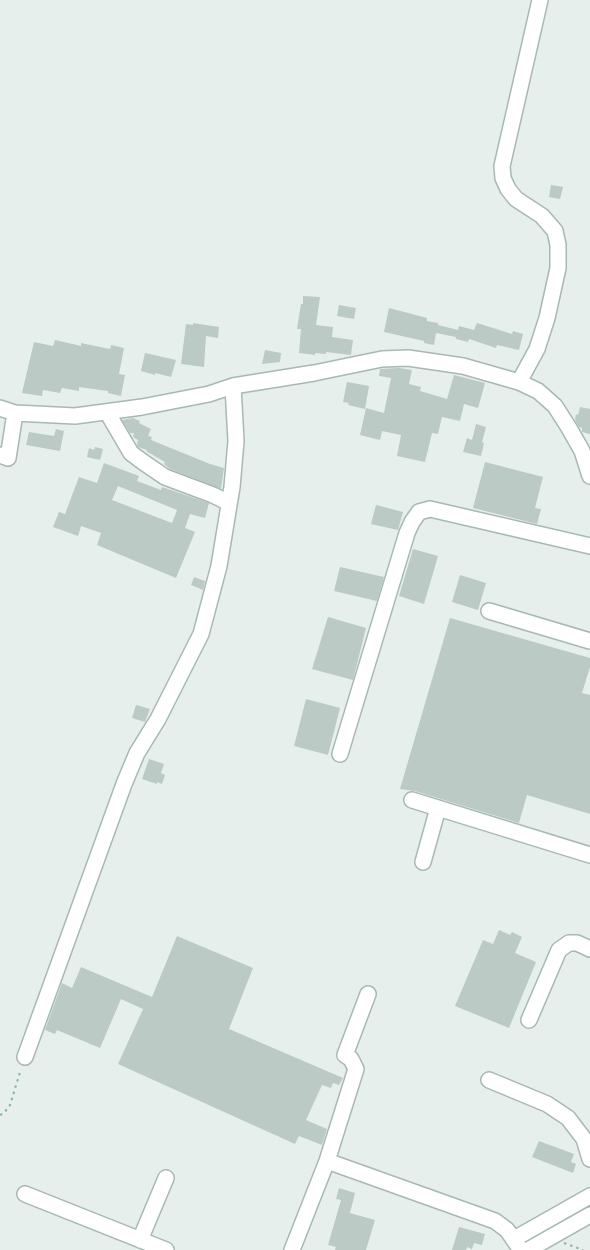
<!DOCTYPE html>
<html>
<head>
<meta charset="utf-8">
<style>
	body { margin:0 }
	canvas { display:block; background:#e6efeb }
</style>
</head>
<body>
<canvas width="590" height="1250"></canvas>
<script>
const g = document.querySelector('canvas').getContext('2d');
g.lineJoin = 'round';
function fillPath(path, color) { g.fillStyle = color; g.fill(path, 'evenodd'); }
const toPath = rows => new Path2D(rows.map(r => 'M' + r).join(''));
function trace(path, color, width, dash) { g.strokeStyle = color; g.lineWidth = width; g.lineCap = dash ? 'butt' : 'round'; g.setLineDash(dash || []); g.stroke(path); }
fillPath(toPath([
	[551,185,563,187,560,199,549,197],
	[303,296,320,297,316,325,333,327,332,337,353,340,351,355,326,352,326,354,315,353,315,355,299,353,301,329,297,329,301,304,303,304],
	[339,305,356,308,354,319,337,316],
	[389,308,427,318,427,321,438,323,438,325,458,330,459,326,474,330,477,323,512,334,513,331,523,334,519,350,497,345,496,348,469,339,468,342,456,339,456,337,436,333,434,345,424,343,424,341,384,332],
	[193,323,219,327,218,338,206,336,204,367,181,364,186,324,193,325],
	[55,340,81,346,81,343,110,349,111,345,124,348,119,374,125,375,121,396,108,393,108,391,79,387,79,391,62,388,60,393,43,390,42,396,22,393,34,342,53,346],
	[265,350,281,353,280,362,262,364],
	[145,353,176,360,171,377,155,373,155,375,141,371],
	[399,368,412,370,409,384,421,387,420,391,447,399,454,375,485,383,478,408,464,404,460,421,442,417,438,434,432,433,425,462,397,456,401,435,382,431,380,440,360,435,366,408,384,413,391,378,379,376,380,369],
	[347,382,369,386,365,409,348,405,349,403,343,402],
	[580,407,590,409,590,434,582,432,582,428,579,427,575,420,576,414,578,415],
	[133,418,140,421,139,423,151,429,148,436,152,437,151,440,210,464,224,468,221,489,170,469,164,464,165,462,146,451,147,450,138,447,137,444,138,440,133,437,134,433,130,433,122,420],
	[476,424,486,427,482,442,484,443,481,456,463,452,467,438,472,440],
	[56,429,64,431,60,451,26,445,29,432,54,436],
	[95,447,103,449,100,460,87,457,89,448,94,450],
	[485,462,543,477,535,508,541,509,537,524,473,508],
	[104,463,139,476,137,481,161,490,162,487,209,503,205,518,190,514,185,528,195,532,176,578,97,545,101,533,81,526,78,536,53,527,59,512,65,514,79,477,97,483],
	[118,486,177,510,172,523,112,500],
	[376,505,403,512,398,530,371,524],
	[413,549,438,556,424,604,399,596],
	[340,567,384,577,377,601,334,591],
	[460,575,486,583,478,610,452,602],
	[194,577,205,581,203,590,191,585],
	[328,617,366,628,353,680,312,669],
	[450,618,590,658,590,667,582,693,590,695,590,814,527,795,519,823,415,791,400,789],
	[306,699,340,708,328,755,294,746],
	[136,705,150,709,145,722,132,718],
	[149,759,164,764,161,773,165,775,162,784,157,782,157,784,142,779],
	[499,930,510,935,512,932,522,937,515,953,536,962,509,1028,455,1006,483,940,493,944],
	[177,936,253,968,229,1029,343,1078,339,1085,333,1083,331,1088,322,1085,306,1120,327,1129,322,1145,299,1136,295,1144,118,1064,143,1009,121,999,100,1048,57,1030,55,1034,45,1030,62,983,72,988,81,967,152,997],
	[539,1141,574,1154,571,1162,576,1164,573,1173,532,1157],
	[339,1188,355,1193,350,1213,375,1220,366,1250,335,1250,336,1247,328,1245,341,1200,336,1199],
	[459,1227,485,1234,482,1245,474,1243,472,1249,467,1247,466,1250,452,1250]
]), '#bbcac4');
const minor = toPath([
	[519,382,537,349,547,318,558,268,558,245,555,231,542,216,516,199,508,189,503,178,502,166,505,153,540,0],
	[0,408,15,413,75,416,142,407,209,394,233,386,314,373,382,359,408,358,463,366,519,382,538,391,555,406,569,428,582,451,590,476],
	[107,412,131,453,143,462,165,477,213,495,229,503],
	[0,455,8,458,15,413],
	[489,611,590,641],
	[340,754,407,533,412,522,419,512,430,509,590,546],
	[412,800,590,855],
	[423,862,438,808],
	[529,1020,559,950,569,943,577,943,590,949],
	[25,1057,124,784,137,753,158,719,201,634,219,566,232,487,236,441,233,386],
	[489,1080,547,1104,568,1118,584,1139,590,1159],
	[327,1161,356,1069,351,1059,345,1055,368,994],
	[25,1194,166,1250],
	[514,1239,590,1196],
	[140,1240,166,1178],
	[292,1250,327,1161,495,1221,507,1230,521,1250],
	[528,1250,590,1215]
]);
trace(minor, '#a8b8b2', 18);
trace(toPath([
	[0,1115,4,1113,10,1105,21,1069],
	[564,1243,583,1250]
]), '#86b3a5', 2, [2.5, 4]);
trace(minor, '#fff', 15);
</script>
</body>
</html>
